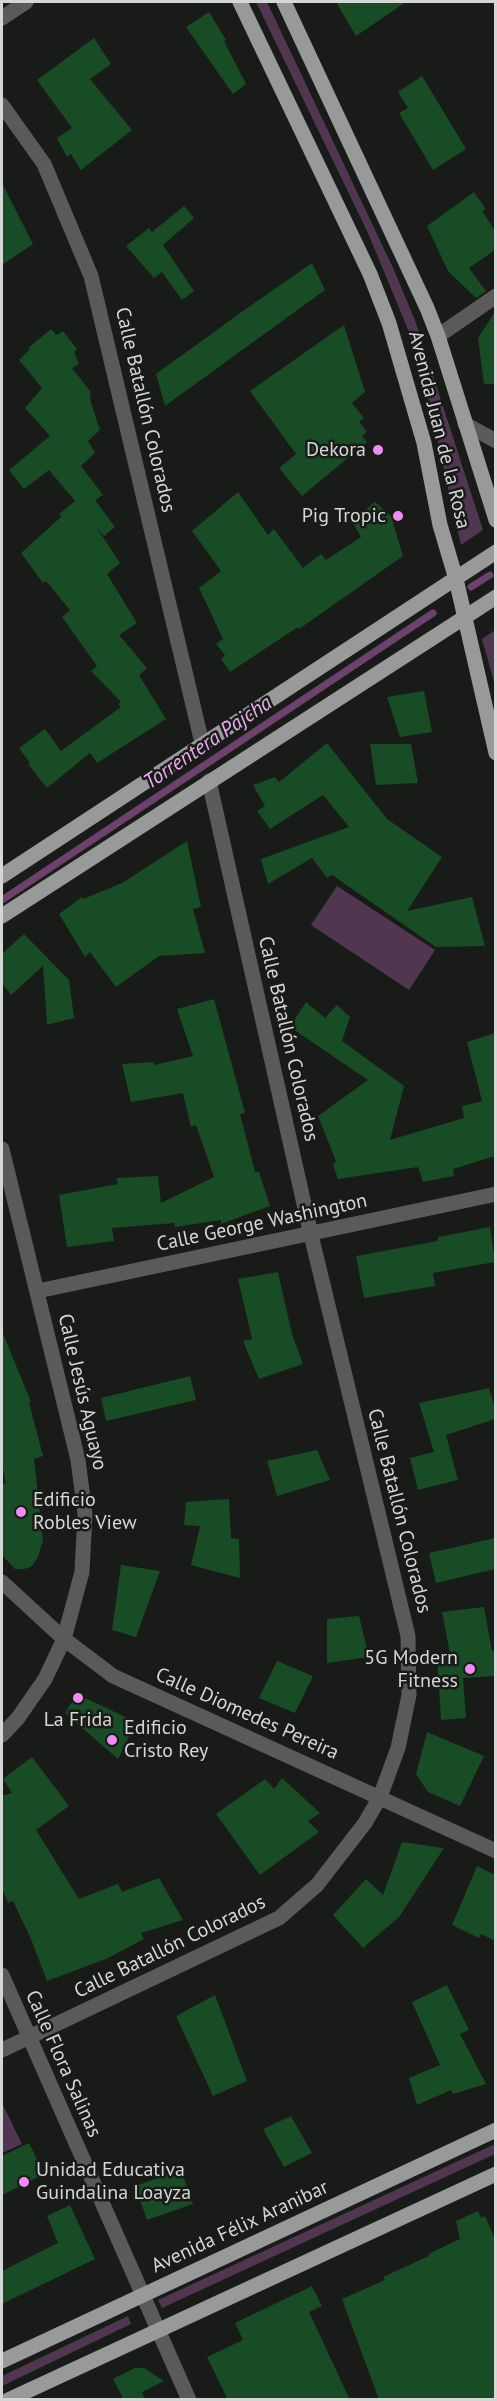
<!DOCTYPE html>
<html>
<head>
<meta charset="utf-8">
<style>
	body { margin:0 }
	#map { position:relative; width:497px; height:2401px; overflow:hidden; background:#191b19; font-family:"PT Sans",sans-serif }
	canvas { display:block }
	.frame { position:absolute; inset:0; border:3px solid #d5d7d6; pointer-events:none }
</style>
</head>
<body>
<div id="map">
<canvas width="497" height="2401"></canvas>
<div class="frame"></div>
</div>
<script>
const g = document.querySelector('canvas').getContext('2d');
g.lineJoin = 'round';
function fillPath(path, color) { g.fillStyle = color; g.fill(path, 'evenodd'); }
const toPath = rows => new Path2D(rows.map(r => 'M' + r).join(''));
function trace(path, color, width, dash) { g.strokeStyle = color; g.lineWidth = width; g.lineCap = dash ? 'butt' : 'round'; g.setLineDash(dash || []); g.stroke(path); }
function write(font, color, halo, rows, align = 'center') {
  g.font = font + ' "PT Sans",sans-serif'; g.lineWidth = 5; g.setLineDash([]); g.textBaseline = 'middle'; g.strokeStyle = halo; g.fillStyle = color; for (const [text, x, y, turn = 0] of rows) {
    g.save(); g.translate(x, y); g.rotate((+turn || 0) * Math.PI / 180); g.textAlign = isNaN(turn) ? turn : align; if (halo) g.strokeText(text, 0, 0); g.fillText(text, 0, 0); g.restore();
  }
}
fillPath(toPath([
	[256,2,267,2,394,270,416,323,483,530,461,545,424,381,409,332,368,233],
	[495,630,495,685,482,639],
	[337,886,435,950,409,990,311,925],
	[2,2103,22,2144,2,2153],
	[495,2144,495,2154,162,2308,158,2300],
	[128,2316,131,2324,2,2386,2,2376]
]), '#513652');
trace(toPath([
	[471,587,490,575],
	[2,900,433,613]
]), '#6c426d', 7);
fillPath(toPath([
	[336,2,406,2,356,36],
	[209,12,226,40,224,41,246,84,233,94,186,27],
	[94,38,111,64,90,79,132,130,81,170,71,154,67,157,57,138,72,128,37,80],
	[422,76,466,149,433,170,399,113,408,108,398,92],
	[2,183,33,244,2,265],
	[474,192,486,209,482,211,495,231,495,250,469,268,486,291,476,298,448,271,427,226],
	[184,206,194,218,163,245,194,291,182,300,162,272,154,278,126,246,149,228,152,232],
	[312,263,325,290,165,406,156,374,243,311],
	[495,312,495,384,484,384,478,338],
	[344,325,365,392,352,403,364,418,359,422,367,432,362,436,367,442,302,496,279,468,296,454,250,391],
	[51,329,57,335,63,331,77,349,74,352,79,364,72,368,90,391,91,403,100,430,88,441,95,453,81,466,103,495,95,500,115,527,104,536,97,528,120,563,107,574,137,623,119,635,147,668,139,675,166,719,97,763,90,753,47,788,28,764,30,763,19,748,45,729,61,751,121,707,118,704,121,702,91,671,97,666,62,617,70,610,46,581,43,583,21,553,61,517,59,514,75,501,49,470,24,489,9,470,50,436,25,408,42,388,19,360,30,349,28,348],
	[238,492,268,535,274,529,303,568,321,554,326,560,361,537,352,521,375,502,391,516,403,556,299,629,298,627,230,672,221,659,225,655,216,644,223,639,199,588,221,571,192,531],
	[424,691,432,732,400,737,387,697],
	[327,743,387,819,442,857,407,911,472,897,485,946,436,947,332,875,327,878,312,858,268,884,261,859,349,827,323,795,270,829,257,811,265,806,253,785,275,777,279,782],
	[370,744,411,744,418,783,376,785],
	[187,841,201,907,193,909,205,953,159,956,116,987,90,952,85,957,59,914,82,897,83,899,122,883],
	[24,934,69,980,74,1018,47,1025,43,966,11,995,2,983,2,954],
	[214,999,245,1113,240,1114,255,1172,259,1172,270,1206,221,1224,221,1220,175,1227,174,1223,112,1228,114,1241,67,1247,59,1195,118,1184,116,1178,158,1176,161,1203,214,1177,196,1125,191,1127,183,1093,131,1102,122,1064,153,1062,154,1065,193,1056,177,1009],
	[306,1002,325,1018,337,1005,350,1017,342,1041,404,1086,390,1140,464,1118,462,1106,482,1101,467,1042,495,1033,495,1156,453,1169,454,1176,423,1182,418,1167,338,1179,333,1165,336,1161,318,1116,368,1080,290,1027],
	[490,1227,495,1262,433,1273,435,1286,364,1298,356,1256,438,1241,438,1237],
	[278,1272,292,1334,303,1364,259,1379,243,1341,252,1339,238,1279],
	[2,1331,31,1402,29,1403,43,1456,34,1459,43,1540,38,1557,31,1567,24,1569,15,1569,2,1555,2,1484,6,1483,2,1465],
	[190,1376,196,1400,106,1421,101,1398],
	[489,1388,495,1409,495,1419,446,1435,458,1480,418,1490,410,1458,434,1452,419,1403],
	[317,1450,330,1480,277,1496,267,1461],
	[229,1499,231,1538,239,1539,240,1578,191,1565,200,1526,184,1525,186,1502],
	[495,1538,495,1569,436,1583,429,1553],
	[121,1565,160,1571,136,1637,112,1630],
	[484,1607,492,1651,495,1651,495,1676,463,1678,466,1718,441,1720,437,1654,450,1654,442,1612],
	[359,1616,369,1657,327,1663,327,1619],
	[277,1661,313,1676,295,1713,259,1698],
	[77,1694,136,1722,118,1759,65,1713],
	[427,1732,484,1756,460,1806,428,1792,416,1774],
	[32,1757,69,1806,36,1830,79,1899,118,1884,122,1892,159,1878,183,1920,141,1933,144,1939,106,1959,47,1981,31,1939,13,1901,8,1903,2,1888,2,1796,12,1793,3,1779],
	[282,1778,320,1813,308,1821,319,1832,260,1875,216,1814,265,1779,274,1789],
	[402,1842,444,1848,399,1917,363,1948,333,1915,366,1879,383,1895],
	[477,1866,495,1875,495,1941,481,1934,479,1938,452,1925],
	[447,1985,469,2030,460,2034,486,2084,453,2094,451,2090,417,2105,409,2078,440,2065,412,2002],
	[215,1995,247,2081,213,2096,176,2016],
	[291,2116,312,2153,284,2167,263,2129],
	[29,2143,44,2174,2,2195,2,2156],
	[181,2170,193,2204,147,2220,135,2186],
	[70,2205,95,2259,2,2304,2,2271,58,2243,47,2216],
	[478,2211,481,2218,485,2216,495,2239,495,2400,379,2400,342,2299,385,2280,383,2277,429,2256,428,2254,460,2239,456,2221],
	[312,2286,322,2306,309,2312,350,2400,228,2400,207,2357,243,2340,235,2323],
	[135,2368,144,2368,164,2381,142,2392,145,2400,124,2400,113,2379]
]), '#174c24');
trace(toPath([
	[2,18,26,2],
	[2,105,44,164,91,276,202,743],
	[438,336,496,296],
	[465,424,496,441],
	[2,1149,78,1460,85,1514,82,1572,64,1639,45,1679,18,1718,2,1735],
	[38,1291,496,1194],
	[2,1582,64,1639,113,1676,496,1851],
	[2,1975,189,2400],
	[2,2050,279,1918,317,1885,365,1823,380,1797,398,1748,409,1695,408,1636,311,1235,209,781]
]), '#595a59', 15);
trace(toPath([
	[240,2,370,274,389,323,424,443,440,525,456,579,496,753],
	[284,2,427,308,438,336,496,520],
	[2,876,496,552],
	[2,916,496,597],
	[2,2361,496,2130],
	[8,2400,496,2174]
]), '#979a98', 15);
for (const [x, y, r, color] of [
	[378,450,6,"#f08bf5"],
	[398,516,6,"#f08bf5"],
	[21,1512,6,"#f08bf5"],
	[470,1669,6,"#f08bf5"],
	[78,1698,6,"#f08bf5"],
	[112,1740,6,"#f08bf5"],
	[24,2182,6,"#f08bf5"]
]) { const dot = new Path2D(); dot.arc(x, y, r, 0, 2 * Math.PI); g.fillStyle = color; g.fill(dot); trace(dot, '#191b19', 2); }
write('20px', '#d5d7d6', '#191b19', [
	["Calle Batallón Colorados",145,410,77],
	["Avenida Juan de la Rosa",439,430,76],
	["Calle Batallón Colorados",288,1039,77],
	["Calle George Washington",262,1223,-12],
	["Calle Jesús Aguayo",82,1392,77],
	["Calle Batallón Colorados",399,1511,76],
	["Calle Diomedes Pereira",247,1714,24],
	["Calle Batallón Colorados",170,1947,-26],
	["Calle Flora Salinas",63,2064,66],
	["Avenida Félix Aranibar",240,2227,-25]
]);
write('20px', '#d5d7d6', '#191b19', [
	["Dekora",366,450],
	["Pig Tropic",386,516],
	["Edificio",33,1500,"left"],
	["Robles View",33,1523,"left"],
	["5G Modern",458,1658],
	["Fitness",458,1681],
	["La Frida",78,1720,"center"],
	["Edificio",124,1728,"left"],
	["Cristo Rey",124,1751,"left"],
	["Unidad Educativa",36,2170,"left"],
	["Guindalina Loayza",36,2193,"left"]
], 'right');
write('italic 21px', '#eeacf0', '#191b19', [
	["Torrentera Pajcha",208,743,-34]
]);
</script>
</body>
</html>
